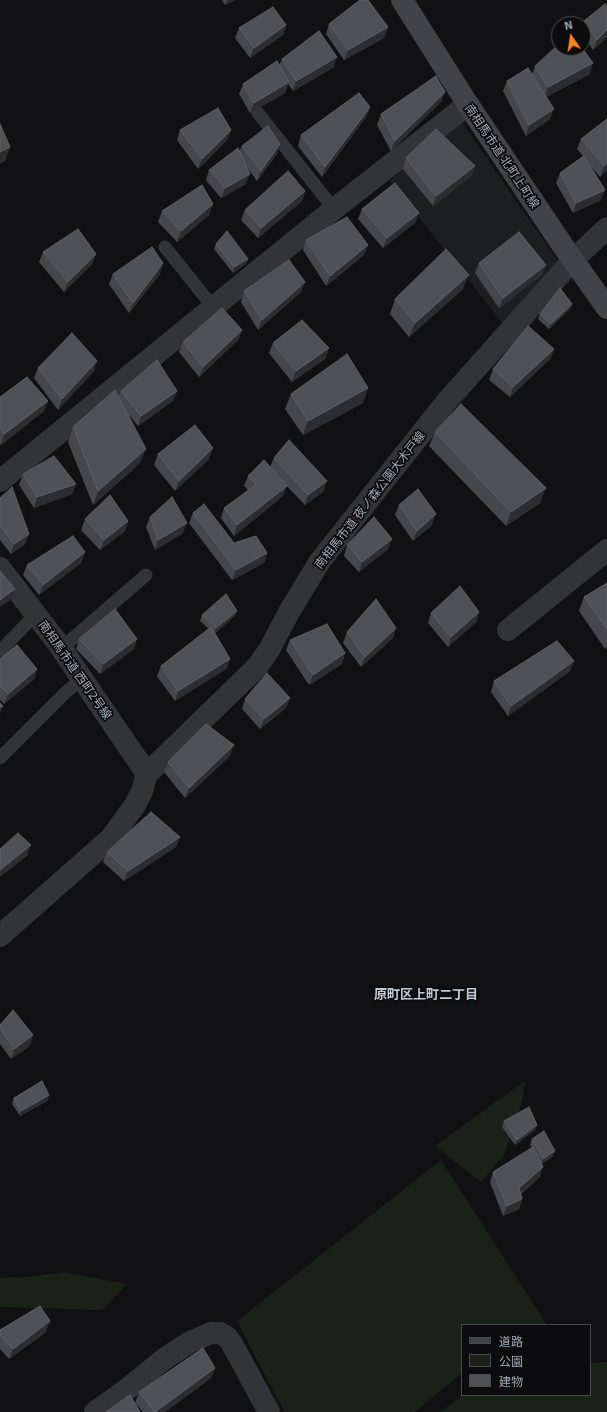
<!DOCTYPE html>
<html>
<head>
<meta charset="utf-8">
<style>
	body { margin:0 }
	#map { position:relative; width:607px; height:1412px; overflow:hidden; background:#111113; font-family:"Exo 2","Noto Sans JP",sans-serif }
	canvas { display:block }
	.legend { position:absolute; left:461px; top:1324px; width:130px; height:72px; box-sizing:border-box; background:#0c0c0e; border:1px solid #484c51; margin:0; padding:5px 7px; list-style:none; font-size:12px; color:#a1abb5 }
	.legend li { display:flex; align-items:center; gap:8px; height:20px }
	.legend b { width:20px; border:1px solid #484c51 }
	.north { position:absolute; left:551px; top:16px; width:40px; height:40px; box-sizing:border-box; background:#0c0c0e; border:1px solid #484c51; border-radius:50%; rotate:347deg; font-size:11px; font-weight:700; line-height:16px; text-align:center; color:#a1abb5 }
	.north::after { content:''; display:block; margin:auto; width:14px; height:18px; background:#ff871d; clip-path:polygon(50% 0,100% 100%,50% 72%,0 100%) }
</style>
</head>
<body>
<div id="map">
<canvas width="607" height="1412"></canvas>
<ul class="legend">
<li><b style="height:5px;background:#404348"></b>道路</li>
<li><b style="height:11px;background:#192119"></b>公園</li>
<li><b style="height:11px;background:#4e5256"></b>建物</li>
</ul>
<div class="north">N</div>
</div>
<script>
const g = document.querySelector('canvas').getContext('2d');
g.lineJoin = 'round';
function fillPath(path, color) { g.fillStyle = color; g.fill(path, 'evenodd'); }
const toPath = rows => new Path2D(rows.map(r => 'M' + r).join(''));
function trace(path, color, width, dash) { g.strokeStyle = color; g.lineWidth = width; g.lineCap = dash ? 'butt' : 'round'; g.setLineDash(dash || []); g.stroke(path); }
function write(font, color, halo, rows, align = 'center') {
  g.font = font + ' "Exo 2","Noto Sans JP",sans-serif'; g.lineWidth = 3.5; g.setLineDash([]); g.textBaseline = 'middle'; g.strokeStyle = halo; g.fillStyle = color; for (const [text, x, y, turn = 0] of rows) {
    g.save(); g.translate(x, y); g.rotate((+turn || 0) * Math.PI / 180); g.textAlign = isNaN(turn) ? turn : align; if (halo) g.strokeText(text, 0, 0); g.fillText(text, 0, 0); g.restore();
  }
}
fillPath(toPath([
	[460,119,561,266,504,325,390,181]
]), '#1d1e20');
fillPath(toPath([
	[526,1080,521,1105,504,1155,481,1182,435,1146],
	[441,1160,547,1325,462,1325,462,1373,415,1412,284,1412,237,1321],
	[65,1272,127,1284,102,1310,0,1307,0,1278,26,1277],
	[607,1362,607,1412,440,1412,463,1395,590,1395,590,1363]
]), '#192119');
trace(toPath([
	[258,113,334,209],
	[165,247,213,307],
	[60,647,71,640,146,575],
	[0,651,36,614],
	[0,758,66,692,82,679]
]), '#323438', 13);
trace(toPath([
	[0,481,334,209,457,113,467,103],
	[0,568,57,642,147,774],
	[508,630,607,550],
	[0,936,111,838,135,805,142,791,147,774,257,667,269,650,289,612,320,561,447,401,573,260,607,228],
	[95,1412,126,1390,164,1359,190,1342,211,1333,220,1333,227,1337,231,1342,269,1412]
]), '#323438', 22);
trace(toPath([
	[402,0,467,103,563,246,607,308]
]), '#404348', 22);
fillPath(toPath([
	[222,0,235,0,225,5],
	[584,21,607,37,593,50,583,35,583,24],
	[329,24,388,27,384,38,344,60,326,34],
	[286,25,283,35,250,58,235,38,239,28],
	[282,59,334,67,293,91,288,84,285,93,250,113,239,94,243,84,279,65],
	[535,66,590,74,546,97,550,119,526,136,503,91,507,81,532,74],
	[441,102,391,151,377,125,381,114],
	[370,107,366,117,322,177,298,146,301,135],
	[180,130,231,130,227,140,198,169,177,140],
	[581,139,607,170,600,177,588,163,601,200,573,213,556,183,560,173,583,156,577,149],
	[242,146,277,154,257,181,247,167,246,184,221,198,206,180,209,170,239,152],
	[406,158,475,166,471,176,433,206,403,169],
	[305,191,302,201,258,238,241,220,245,210],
	[362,209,415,223,383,248,358,219],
	[162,211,209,215,177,242,158,222],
	[306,240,364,255,326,286,303,250],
	[216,244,248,259,246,264,233,273,214,249],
	[43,252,96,254,92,264,64,292,39,262],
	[479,263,542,275,499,308,475,273],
	[113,274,160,274,129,313,109,284],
	[463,289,409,337,390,314,395,299],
	[244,291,301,292,258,330,241,302],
	[572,304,570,309,549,329,538,319,540,314],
	[242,330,238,340,199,377,179,352,183,342],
	[273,343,326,358,292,382,269,353],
	[554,349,550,359,510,397,489,380,493,369],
	[38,368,94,371,58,410,34,378],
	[121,391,177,391,173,401,138,426,129,415,140,463,93,505,68,442,73,427,119,396],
	[291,394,363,403,303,435,285,409],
	[0,397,44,411,1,445,0,444],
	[435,432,540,503,506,526,429,446],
	[158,454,209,459,175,491,154,465],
	[274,458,324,491,305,505,283,482,283,496,234,536,221,518,224,508,248,490,244,486,248,476,270,467],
	[23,474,76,484,72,494,34,508,19,485],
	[0,498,29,534,25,544,11,554,0,540],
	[399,505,432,525,413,541,395,515],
	[193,513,234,543,267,553,264,563,232,580,189,523],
	[150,517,183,533,155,550,146,527],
	[85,519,128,521,125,531,100,550,81,530],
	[392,539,388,549,359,572,344,556,347,545],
	[85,552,81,563,39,595,23,575,27,565],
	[607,583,607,647,605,649,579,611,584,597],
	[479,612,476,622,448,647,428,623,431,613],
	[202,615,235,616,215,633,230,659,226,669,175,701,157,676,161,666,209,629,200,621],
	[396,628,393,638,361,667,343,643,347,632],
	[79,639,134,649,100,674,76,649],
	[290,640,345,653,342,664,309,685,286,650],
	[0,659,37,669,34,679,4,704,0,700],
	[570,671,508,716,491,692,494,681],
	[290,698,286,708,260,729,242,709,245,699],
	[230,756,185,798,164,772,168,762],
	[180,837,176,847,124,881,103,862,107,852],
	[0,1025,30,1046,11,1059,0,1044],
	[49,1095,47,1101,20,1116,12,1104,14,1098],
	[504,1121,537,1125,535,1130,515,1145,502,1127],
	[532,1139,553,1156,542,1164,540,1177,521,1194,522,1199,519,1209,503,1216,490,1182,493,1172,532,1148,530,1145],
	[0,1330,46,1332,9,1359,0,1349],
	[215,1368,211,1378,165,1412,143,1412,135,1403,139,1392]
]), '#44474b');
fillPath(toPath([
	[227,0,235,0,225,5],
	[286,25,283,35,250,58,254,48],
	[388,27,384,38,344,60,348,50],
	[607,30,607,37,593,50,597,40],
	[337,57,334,67,293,91,296,81],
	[593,63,590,74,544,98,548,87],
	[289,82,285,93,250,113,254,103],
	[445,92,441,102,391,151,395,141],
	[370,107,366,117,322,177,325,167],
	[554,109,550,119,526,136,529,125],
	[231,130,227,140,198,169,202,159],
	[280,144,277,154,257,181,261,171],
	[10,147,5,161,0,164,0,152],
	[607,163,607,170,600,177,604,166],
	[475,166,471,176,433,206,436,196],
	[250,174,246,184,221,198,225,188],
	[605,190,601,200,573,213,576,203],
	[305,191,302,201,258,238,261,228],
	[213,204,209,215,177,242,181,231],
	[419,213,415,223,383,248,387,238],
	[368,245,364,255,326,286,330,276],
	[96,254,92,264,64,292,68,282],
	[248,259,246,264,233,273,234,267],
	[163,263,160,274,129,313,133,303],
	[546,265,542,275,499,308,503,298],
	[469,275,463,289,409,337,415,323],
	[305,282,301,292,258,330,262,320],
	[572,304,570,309,549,329,551,324],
	[242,330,238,340,199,377,203,367],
	[329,348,326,358,292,382,296,371],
	[554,349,550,359,510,397,513,387],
	[97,361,94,371,58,410,62,399],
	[368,388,363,403,303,435,308,421],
	[177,391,173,401,138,426,141,416],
	[48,401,44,411,1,445,4,434],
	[213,448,209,459,175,491,179,481],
	[146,449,140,463,93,505,98,491],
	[327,481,324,491,305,505,308,495],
	[76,484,72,494,34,508,37,497],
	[287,486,283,496,234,536,237,525],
	[546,488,540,503,506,526,511,512],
	[436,514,432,525,413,541,417,531],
	[128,521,125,531,100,550,104,540],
	[187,523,183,533,155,550,158,540],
	[29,534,25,544,11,554,14,544],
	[392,539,388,549,359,572,362,562],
	[85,552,81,563,39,595,43,585],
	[267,553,264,563,232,580,236,570],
	[15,589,12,599,0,607,0,600],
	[237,611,235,616,214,633,216,628],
	[479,612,476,622,448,647,451,637],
	[396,628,393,638,361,667,365,657],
	[137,639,134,649,100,674,103,664],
	[345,653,342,664,309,685,313,675],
	[230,659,226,669,175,701,178,691],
	[574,661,570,671,508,716,511,706],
	[37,669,34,679,4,704,8,694],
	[290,698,286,708,260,729,264,719],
	[3,706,0,714,0,708],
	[234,745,230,756,185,798,189,788],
	[180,837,176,847,124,881,128,871],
	[31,845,27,856,0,877,0,870],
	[33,1035,30,1046,11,1059,14,1049],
	[49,1095,47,1101,20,1116,21,1111],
	[537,1125,535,1130,515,1145,517,1140],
	[555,1151,553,1156,541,1164,543,1159],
	[543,1167,540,1177,515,1198,519,1188],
	[522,1199,519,1209,503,1216,507,1206],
	[50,1321,46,1332,9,1359,13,1349],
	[215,1368,211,1378,165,1412,155,1412]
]), '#2b2d30');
const building = toPath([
	[360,0,368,0,388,27,348,50,329,24,360,0],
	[605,4,607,7,607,30,597,40,584,21,605,4],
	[273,7,286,25,254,48,239,28,273,7],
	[319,31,337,57,296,81,282,59,319,31],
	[559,44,559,48,582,48,593,63,548,87,535,66,559,44],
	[277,61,289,82,254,103,243,84,277,61],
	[528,68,554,109,529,125,507,81,528,68],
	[436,76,445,92,395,141,381,114,436,76],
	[359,93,370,107,325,167,301,135,359,93],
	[218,108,231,130,202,159,180,130,218,108],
	[607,119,607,163,604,166,581,139,607,119],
	[0,124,10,147,0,152,0,124],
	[268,126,280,144,261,171,242,146,268,126],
	[436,129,475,166,436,196,406,158,436,129],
	[238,148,250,174,225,188,209,170,238,148],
	[584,156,605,190,576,203,560,173,584,156],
	[288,171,305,191,261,228,245,210,288,171],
	[395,183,419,213,387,238,362,209,395,183],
	[202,185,213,204,181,231,162,211,202,185],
	[347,217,368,245,330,276,306,240,347,217],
	[78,229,96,254,68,282,43,252,78,229],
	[227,231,248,259,234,267,216,244,227,231],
	[519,232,546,265,503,298,479,263,519,232],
	[152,247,163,263,133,303,113,274,152,247],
	[446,249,469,275,415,323,395,299,446,249],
	[289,260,305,282,262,320,244,291,289,260],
	[560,288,572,304,551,324,540,314,560,288],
	[222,308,242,330,203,367,183,342,222,308],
	[302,320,329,348,296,371,273,343,302,320],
	[528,326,554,349,513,387,493,369,528,326],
	[72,333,97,361,62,399,38,368,72,333],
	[347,354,368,388,308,421,291,394,347,354],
	[157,360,177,391,141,416,121,391,157,360],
	[27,377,48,401,4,434,0,428,0,397,27,377],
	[115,390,146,449,98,491,73,427,115,390],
	[461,404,546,488,511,512,435,432,461,404],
	[195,425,213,448,179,481,158,454,195,425],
	[289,440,327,481,308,495,274,458,289,440],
	[54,456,76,484,37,497,23,474,54,456],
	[264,460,287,486,237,525,224,508,256,485,248,476,264,460],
	[12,487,29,534,14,544,0,525,0,498,12,487],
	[418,489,436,514,417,531,399,505,418,489],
	[110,495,128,521,104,540,85,519,110,495],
	[172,497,187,523,158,540,150,517,172,497],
	[204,504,234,543,256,536,267,553,236,570,193,513,204,504],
	[374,517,392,539,362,562,347,545,374,517],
	[73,536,85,552,43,585,27,565,73,536],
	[0,571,15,589,0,600,0,571],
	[607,583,607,629,584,597,607,583],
	[460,586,479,612,451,637,431,613,460,586],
	[226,594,237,611,216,628,202,615,226,594],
	[376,599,396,628,365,657,347,632,376,599],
	[115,609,137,639,103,664,79,639,115,609],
	[327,624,345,653,313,675,290,640,327,624],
	[211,627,230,659,178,691,161,666,211,627],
	[557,641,574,661,511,706,494,681,557,641],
	[17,645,37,669,8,694,0,686,0,659,17,645],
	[267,673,290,698,264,719,245,699,267,673],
	[0,703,3,706,0,708,0,703],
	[206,724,234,745,189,788,168,762,206,724],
	[151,812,180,837,128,871,107,852,151,812],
	[18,833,31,845,0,870,0,849,18,833],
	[13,1010,33,1035,14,1049,0,1028,0,1025,13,1010],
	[42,1081,49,1095,21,1111,14,1098,42,1081],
	[529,1107,537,1125,517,1140,504,1121,529,1107],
	[544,1131,555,1151,543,1159,532,1139,544,1131],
	[533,1147,543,1167,519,1188,522,1199,507,1206,493,1172,533,1147],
	[40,1306,50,1321,13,1349,0,1335,0,1330,40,1306],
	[203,1348,215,1368,155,1412,139,1392,203,1348],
	[130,1395,140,1412,106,1412,130,1395]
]);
fillPath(building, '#4e5256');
trace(building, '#5b6065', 1);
write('12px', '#a1abb5', '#0c0c0e', [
	["南相馬市道 北町上町線",502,156,56],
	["南相馬市道 夜ノ森公園大木戸線",370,500,-52],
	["南相馬市道 西町2号線",75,670,55]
]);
write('bold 13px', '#c2c9d1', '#0c0c0e', [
	["原町区上町二丁目",426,995]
]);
</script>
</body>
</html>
